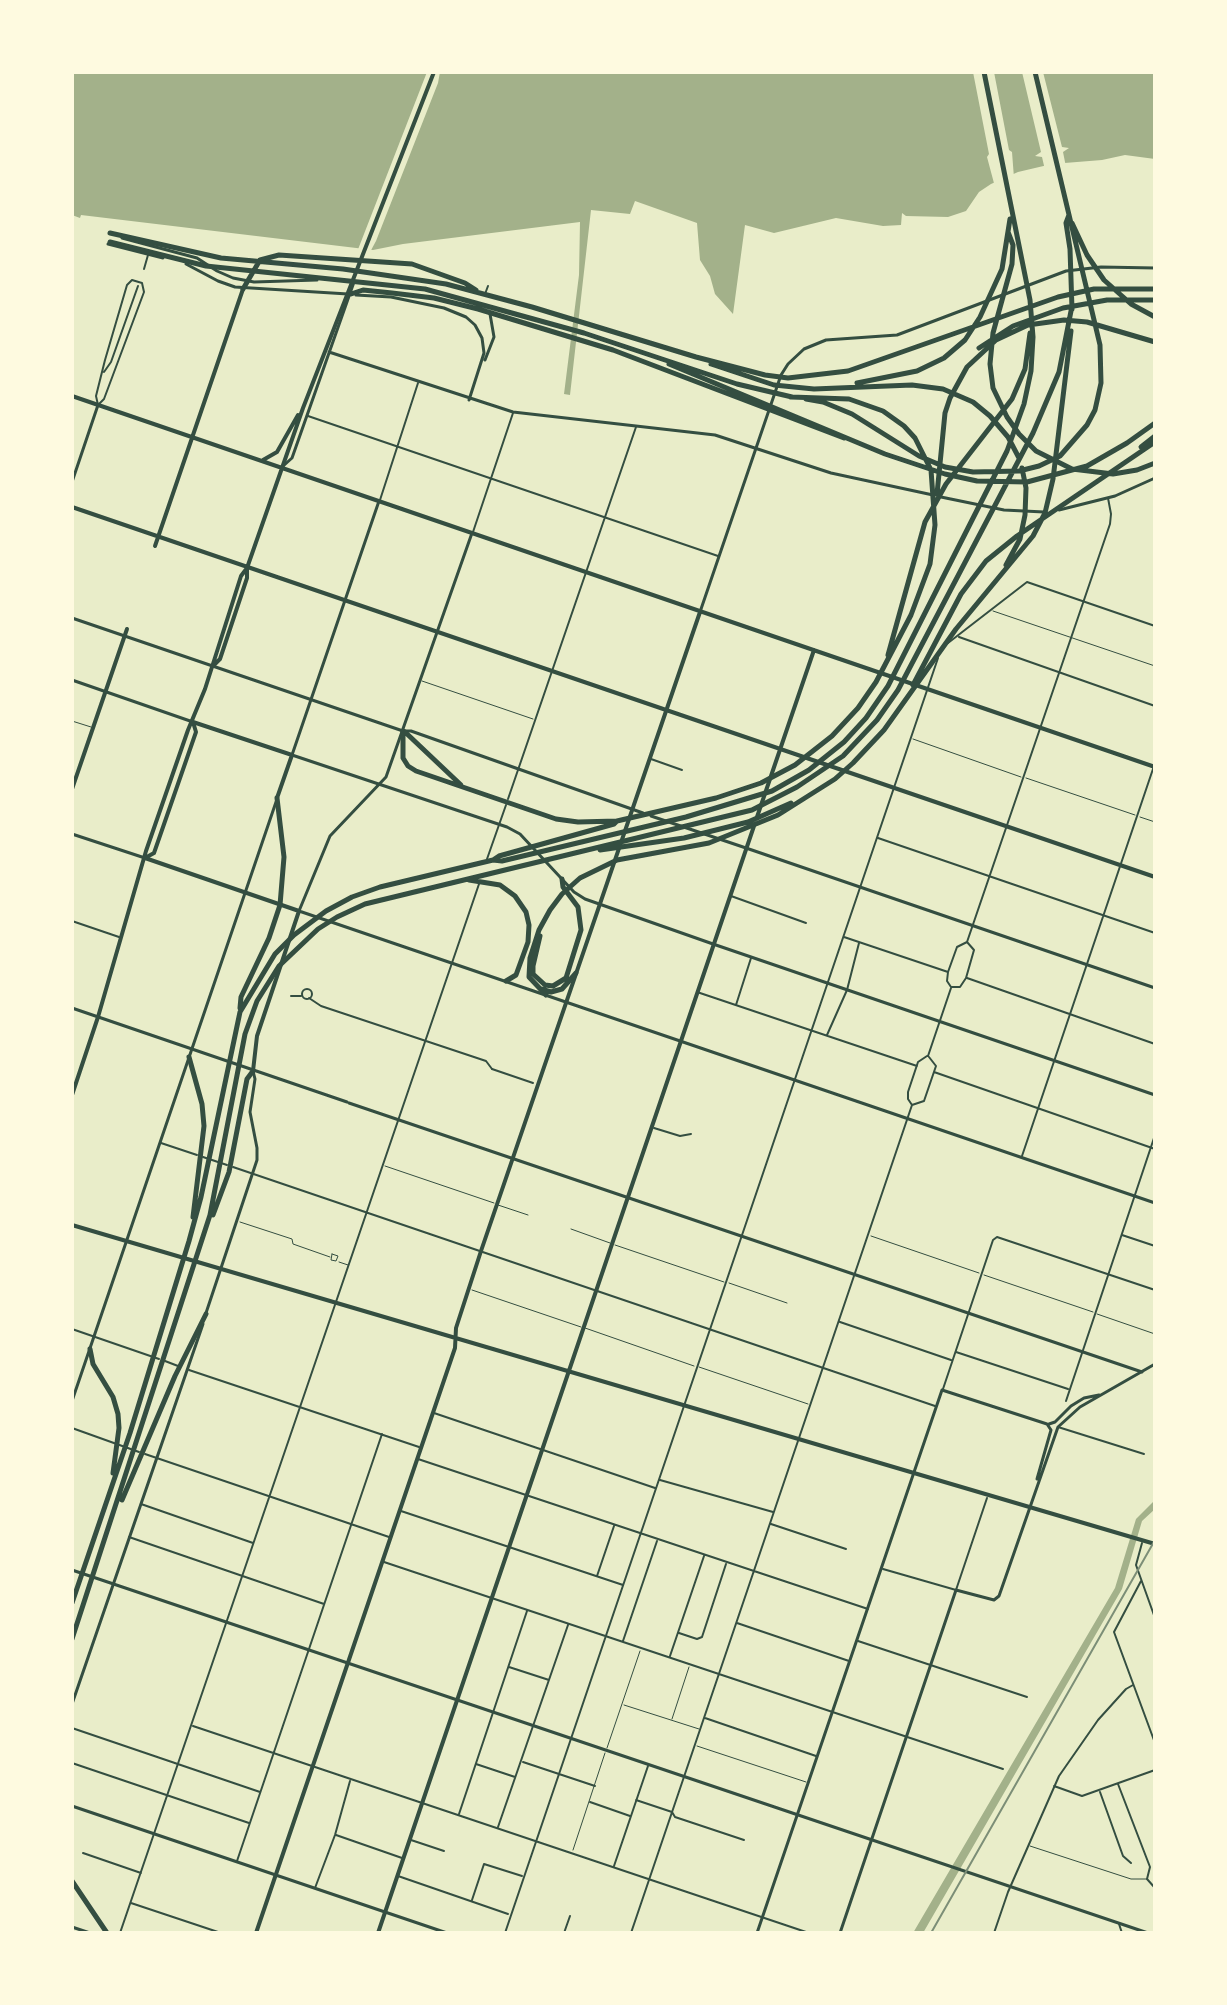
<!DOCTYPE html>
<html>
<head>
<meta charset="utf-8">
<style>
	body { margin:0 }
	#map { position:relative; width:1227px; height:2005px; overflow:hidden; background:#e9edc9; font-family:"DM Sans",sans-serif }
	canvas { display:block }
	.frame { position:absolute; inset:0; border:74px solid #fefae0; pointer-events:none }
</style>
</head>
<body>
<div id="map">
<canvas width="1227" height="2005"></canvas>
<div class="frame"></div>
</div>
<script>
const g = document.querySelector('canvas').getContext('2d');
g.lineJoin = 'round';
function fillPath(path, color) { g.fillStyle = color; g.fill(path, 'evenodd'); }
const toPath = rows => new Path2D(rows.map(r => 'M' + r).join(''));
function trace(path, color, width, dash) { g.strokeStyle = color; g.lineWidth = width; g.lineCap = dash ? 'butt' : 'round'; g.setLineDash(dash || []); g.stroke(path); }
fillPath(toPath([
	[72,72,1155,72,1155,159,1125,155,1102,160,1052,164,1018,172,991,184,979,192,966,211,948,217,906,216,902,213,901,225,883,226,836,218,774,233,745,225,733,314,715,294,710,276,700,260,697,223,635,201,630,214,591,210,570,395,564,394,579,275,580,222,403,244,373,250,81,215,80,218,72,215],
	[1155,1500,1155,1509,1142,1521,1122,1589,923,1933,913,1933,1115,1588,1136,1519]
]), '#a3b18a');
fillPath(toPath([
	[427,72,440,72,438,83,376,241,369,254,357,252],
	[973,72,994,72,1009,150,1012,152,1014,178,995,187,987,157,989,154],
	[1022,72,1043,72,1062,147,1069,148,1063,152,1066,167,1045,170,1042,157,1035,156,1041,152]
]), '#e9edc9');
trace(toPath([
	[993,611,1155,666],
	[422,681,533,719],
	[72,721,91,727],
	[913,739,1021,777],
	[1026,778,1135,815],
	[1140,817,1155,822],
	[385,1166,494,1203],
	[498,1205,528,1215],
	[240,1222,292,1239,293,1244,330,1257],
	[571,1229,610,1243],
	[871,1236,979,1273],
	[615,1245,724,1282],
	[332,1254,338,1256,336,1261,331,1260,332,1254],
	[339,1262,348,1265],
	[984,1275,1093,1312],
	[729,1283,787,1303],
	[472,1290,581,1327],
	[1097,1314,1155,1334],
	[585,1328,694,1366],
	[699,1367,808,1404],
	[624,1705,699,1729],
	[672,1719,689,1667],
	[697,1746,806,1782],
	[607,1748,640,1651],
	[1030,1846,1131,1879,1147,1879],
	[573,1850,605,1753]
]), '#344e41', 1);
trace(toPath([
	[492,1069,533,1083],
	[654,1128,680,1136,691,1134]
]), '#344e41', 2);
trace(toPath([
	[144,269,148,255],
	[132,280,142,283,144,292,104,399,98,405,96,396,105,360,127,285,132,280],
	[485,294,488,286],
	[104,372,111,362,138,286],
	[308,416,718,556],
	[380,500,418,383],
	[473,532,513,413],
	[959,637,1155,706],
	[948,643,1027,582,1155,626],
	[651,759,682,770],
	[508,799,636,427],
	[878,838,1155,933],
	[487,859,506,805],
	[731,896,806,923],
	[72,921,119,937],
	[844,937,948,972],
	[967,942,974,950,966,978,960,987,951,987,947,981,948,972,957,947,967,942,1110,524,1111,514,1108,498],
	[967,978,1155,1044],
	'302 994a5 5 0 1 1 10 0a5 5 0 1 1-10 0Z',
	[697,992,917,1066],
	[291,996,301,996],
	[309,998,321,1006,486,1061,492,1069],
	[736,1005,751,958],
	[827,1035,847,990,859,943],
	[928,1056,951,988],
	[934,1072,1155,1149],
	[912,1105,924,1101,936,1066,929,1057],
	[912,1105,908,1099,908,1092,918,1062,927,1056],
	[161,1143,197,1155],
	[1022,1156,1155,763],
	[203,1157,227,1165],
	[233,1167,935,1406],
	[1122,1235,1155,1246],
	[840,1322,951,1360],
	[72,1329,159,1359],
	[956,1352,1068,1389],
	[165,1361,178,1366],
	[189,1370,419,1447],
	[943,1389,993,1240,997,1237,1155,1290],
	[1066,1401,1155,1135],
	[434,1413,655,1488],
	[1058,1427,1144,1454],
	[72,1428,139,1452],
	[145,1454,389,1537],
	[418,1459,868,1609],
	[660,1480,773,1512],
	[141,1504,253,1543],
	[401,1511,623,1585],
	[771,1524,846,1549],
	[129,1537,324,1604],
	[1142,1543,1136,1565,1155,1618],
	[384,1562,1003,1769],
	[883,1569,956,1590,987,1498],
	[597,1576,614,1526],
	[1141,1581,1114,1632,1155,1743],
	[737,1623,849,1661],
	[679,1633,697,1639,702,1637,726,1564],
	[623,1641,657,1541],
	[858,1641,1027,1697],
	[670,1656,704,1556],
	[509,1667,549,1680],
	[705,1718,816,1756],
	[193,1726,809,1933],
	[72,1728,260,1792],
	[523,1762,595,1786],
	[72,1763,249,1823],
	[476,1764,515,1777],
	[1118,1784,1150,1867,1147,1879,1155,1888],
	[1054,1786,1082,1796,1155,1770],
	[1100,1792,1123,1856,1131,1863],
	[636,1800,672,1812,675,1817,744,1840],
	[590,1802,630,1816],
	[459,1814,527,1611],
	[498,1827,568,1625],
	[336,1835,402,1858],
	[411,1840,444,1851],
	[83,1853,141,1873],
	[237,1861,382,1434],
	[614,1866,648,1766],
	[398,1876,508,1914],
	[315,1888,335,1835,350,1781],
	[472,1900,484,1864,522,1876],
	[131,1903,221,1933],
	[1119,1924,1122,1933],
	[120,1933,479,884],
	[505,1933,938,658],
	[564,1933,570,1916],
	[631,1933,912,1105],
	[994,1933,1008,1892,1059,1776,1098,1720,1126,1689,1133,1685]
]), '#344e41', 2);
trace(toPath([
	[122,238,197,258,217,271,233,278,254,282,317,280],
	[108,244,163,258],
	[186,264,218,281,235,287,348,294],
	[356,295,391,297,444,308,466,317,475,325,482,338,484,353,469,400],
	[329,352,513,412,715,435,831,473,933,495],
	[485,360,494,337,490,314],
	[282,467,292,458,354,282],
	[72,482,98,405],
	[941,497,1004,510,1044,512],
	[1059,510,1115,496,1155,478],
	[472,533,386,777,330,836,299,911,1155,1203],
	[700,612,781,375,788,364,804,349,826,340,897,335,1066,271,1101,267,1155,268],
	[292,755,379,501],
	[72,834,145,858],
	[746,848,1155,988],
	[713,944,1155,1095],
	[72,1008,347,1102],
	[349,1103,1142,1372],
	[206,1313,257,1160,257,1148,250,1112,255,1079,253,1071],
	[72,1401,276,802],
	[72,1570,1148,1933],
	[72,1704,203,1324],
	[72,1806,447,1933]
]), '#344e41', 3);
trace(toPath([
	[72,618,403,731,411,731,643,813],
	[72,680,193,722],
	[292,755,507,827,520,834,574,892,585,899,713,944],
	[651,816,746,848],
	[1049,1424,1055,1422,1071,1406,1084,1398,1099,1395],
	[1037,1479,1051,1430,1047,1424],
	[72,1927,90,1933],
	[757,1933,942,1390,1047,1424],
	[840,1933,956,1590,994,1600,999,1596,1058,1427,1080,1407,1155,1364]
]), '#344e41', 3);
trace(toPath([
	[72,396,1155,767],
	[263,460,277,452,298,415],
	[72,507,1155,877],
	[155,546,243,289],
	[213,666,220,659,247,578,247,570],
	[193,722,292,755,277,798],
	[72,789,127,629],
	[757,817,814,650],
	[145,858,299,911,257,1036,253,1071],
	[145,858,154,853,196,732,193,722],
	[72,1095,98,1017,146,851,188,730,205,689,241,576,247,568,303,408,434,72],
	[72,1225,1155,1544],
	[256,1933,455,1348,456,1328,481,1251,700,612],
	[378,1933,754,826]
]), '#344e41', 4);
trace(toPath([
	[1069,215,1066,223,1070,249,1072,309],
	[1072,223,1087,255,1104,280,1131,304,1155,317],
	[1008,232,1013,245,1012,264,993,333,990,364,993,388,1007,417,1019,434,1036,451,1072,469,1113,474,1137,470,1155,463],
	[110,233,221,258,343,269,446,284,532,307,696,357,765,375,788,378,848,371,1058,297,1094,289,1155,289],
	[110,242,206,266,425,289,584,333,737,384,792,397],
	[243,289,260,260,279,255,412,264,465,283,476,290],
	[351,294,363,290,392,293,434,298,478,309,613,350,844,438],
	[979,348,1013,326,1063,308,1107,300,1155,300],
	[669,364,885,454,945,474,977,481,1027,482,1087,466,1127,443,1155,423],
	[711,364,774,385,814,389,912,385,943,389,973,402,990,416,1008,437,1019,458],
	[857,383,917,371,944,358,965,340,980,317,1002,269,1010,219],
	[806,399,823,402,852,414,919,456,945,467,973,472,1019,471,1039,466,1060,456,1087,425,1095,410,1101,383,1100,345,1035,72],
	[1141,447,1155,436],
	[937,494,945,413,950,398,967,367,996,340,1028,325,1064,320,1087,322,1155,342],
	[1006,565,1020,539,1025,515,1026,488,1022,468],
	[888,655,925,522,946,484,1012,399,1025,369,1030,333],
	[913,685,961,594,986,561,1017,536,1155,442],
	[403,731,403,758,408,766,416,771,556,819,578,822,617,821],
	[405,732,461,785],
	[600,850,684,838,748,822,791,803],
	[493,860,502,861,686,817,772,791,809,770,844,742,866,718,888,686,1007,451,1024,404,1031,371,1033,337,1030,300,984,72],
	[469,880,500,885,515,896,526,912,529,925,528,942,516,975,506,981],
	[540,936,533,966,533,974,545,985,553,986,566,978,581,930,578,907,563,887,562,879],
	[541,989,551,992,562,989,576,973],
	[546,995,529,977,530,958,539,930,550,910,562,894,580,878,617,860,709,843,778,815,835,779,853,763,884,730,956,629,1033,536,1045,513,1053,479,1071,331],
	[240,1008,241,997,269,938,280,905,284,857,277,798],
	[189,1057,202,1104,204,1126,193,1217],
	[213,1215,229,1172,247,1079,253,1071],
	[90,1349,93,1364,113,1397,118,1414,119,1428,113,1473],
	[122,1500,175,1376,206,1314],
	[72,1603,130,1433,189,1241,201,1197,240,1012,275,954,294,935,326,911,352,897,380,887,493,860,499,856,614,824,617,821,716,798,761,783,795,765,832,736,858,708,876,682,911,615,930,564,935,525,931,470,915,438,904,426,883,411,849,399,791,397],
	[72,1639,210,1215,245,1034,257,1001,279,966,318,929,337,917,365,904,752,810,797,787,843,756,877,720,898,690,1033,433,1059,372,1072,306],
	[72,1881,107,1933]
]), '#344e41', 5);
trace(toPath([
	[931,1933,1155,1540]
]), '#7c8e77', 2);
</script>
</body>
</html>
